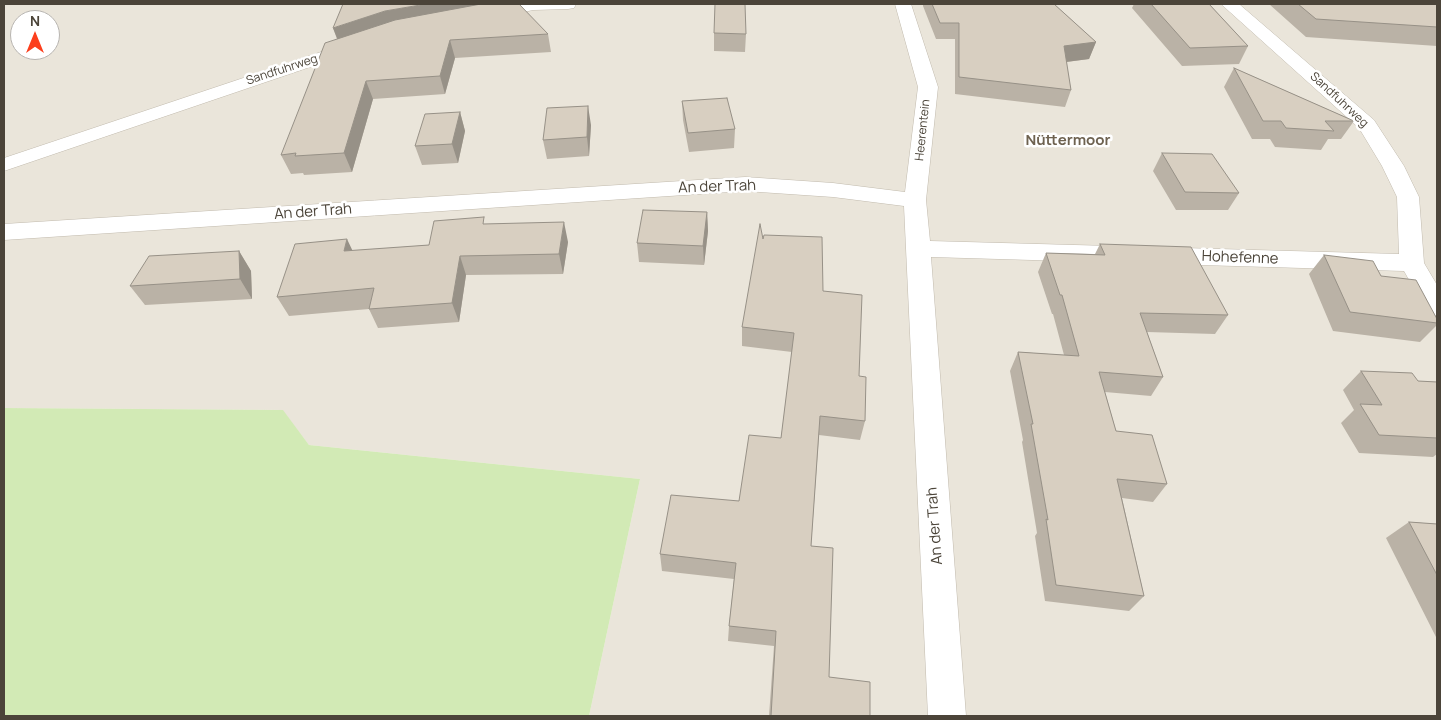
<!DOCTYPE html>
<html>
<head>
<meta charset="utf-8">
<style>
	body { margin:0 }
	#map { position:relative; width:1441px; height:720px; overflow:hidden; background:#f6f3ec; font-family:Manrope,sans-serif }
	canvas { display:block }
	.frame { position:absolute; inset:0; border:5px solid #4b4439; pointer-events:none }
	.north { position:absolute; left:10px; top:10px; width:50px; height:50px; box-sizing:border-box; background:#fff; border:1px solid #b7b4b0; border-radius:50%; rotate:0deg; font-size:14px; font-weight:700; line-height:20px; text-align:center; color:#4b4439 }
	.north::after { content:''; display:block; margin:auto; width:18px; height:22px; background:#fc3f1d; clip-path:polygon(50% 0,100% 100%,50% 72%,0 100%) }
</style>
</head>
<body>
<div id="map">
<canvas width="1441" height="720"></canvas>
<div class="frame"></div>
<div class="north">N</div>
</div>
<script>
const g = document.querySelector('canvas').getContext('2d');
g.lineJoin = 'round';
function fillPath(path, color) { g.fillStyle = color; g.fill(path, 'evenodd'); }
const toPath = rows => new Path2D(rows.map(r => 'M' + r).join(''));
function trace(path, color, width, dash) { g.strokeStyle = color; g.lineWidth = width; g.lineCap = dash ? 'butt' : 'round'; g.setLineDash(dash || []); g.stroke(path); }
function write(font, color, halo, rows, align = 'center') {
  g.font = font + ' Manrope,sans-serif'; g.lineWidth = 5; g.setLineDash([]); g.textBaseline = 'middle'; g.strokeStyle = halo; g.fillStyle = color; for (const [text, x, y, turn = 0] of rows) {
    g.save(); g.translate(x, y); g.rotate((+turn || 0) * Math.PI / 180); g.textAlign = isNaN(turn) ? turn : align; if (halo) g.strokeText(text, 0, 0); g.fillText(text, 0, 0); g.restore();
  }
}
fillPath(toPath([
	[4,4,1437,4,1437,716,589,716,640,479,309,445,282,410,4,408],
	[20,20,50,20,50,50,20,50]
]), '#eae5da');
fillPath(toPath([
	[4,408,283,410,309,445,640,479,589,716,4,716]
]), '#d2eab5');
const street = toPath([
	[515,4,576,4,574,8,568,9,533,10,486,20,480,19,478,15,480,11,515,4],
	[895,4,911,4,938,87,926,200,930,241,1399,254,1397,197,1382,166,1359,128,1221,4,1239,4,1374,120,1404,166,1419,197,1424,263,1437,285,1437,316,1428,313,1404,271,931,257,966,716,928,716,904,206,833,197,745,191,4,240,4,224,745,177,833,183,905,192,918,87,895,4],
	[354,41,360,42,363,46,360,50,4,171,4,158,354,41]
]);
trace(street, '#c2bbae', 1);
fillPath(street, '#fff');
fillPath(toPath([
	[923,4,1054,4,1096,42,1089,59,1066,62,1071,90,1065,107,955,94,955,39,936,39,923,6],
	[1134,4,1209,4,1248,46,1239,64,1182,66,1132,8],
	[1269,4,1437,4,1437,46,1306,37],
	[333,28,548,34,551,52,455,58,445,94,373,99,352,172,304,175,303,173,291,174,281,155,337,39],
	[714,33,746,34,745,52,714,51],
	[1234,68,1354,121,1341,139,1328,139,1321,150,1275,147,1270,139,1252,139,1224,87],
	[682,101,735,129,734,148,689,152,683,120],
	[460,112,465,131,458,163,422,165,415,146],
	[591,125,589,156,547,159,543,140],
	[1162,153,1239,193,1228,210,1176,210,1153,171],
	[707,212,708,231,704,265,639,262,637,243],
	[486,224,568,242,563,274,466,275,459,322,378,328,369,309,289,316,277,297,352,251,429,245],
	[763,239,823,291,859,376,865,421,860,440,819,435,811,546,829,677,870,716,769,716,774,646,728,641,729,626,734,579,662,571,660,554,739,501,781,438,792,352,742,346,742,327],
	[1100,244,1228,315,1215,334,1147,332,1163,377,1151,396,1105,392,1116,431,1167,484,1153,502,1122,498,1144,596,1129,611,1045,601,1035,536,1037,533,1022,442,1023,440,1010,371,1018,352,1064,355,1053,314,1052,314,1038,272,1046,253,1095,254],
	[239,251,251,271,252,299,145,305,130,286],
	[1324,255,1381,276,1437,319,1437,325,1420,342,1333,331,1309,274],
	[1361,371,1418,381,1437,382,1437,454,1433,457,1359,453,1341,423,1354,410,1343,390],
	[1409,522,1437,524,1437,639,1386,538]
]), '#bab2a6');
fillPath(toPath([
	[426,4,505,4,339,43,333,28,385,11],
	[450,40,455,58,445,94,440,76],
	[1096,42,1089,59,1058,63,1064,46],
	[366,81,373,99,352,172,344,153],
	[588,106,591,125,589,156,587,137],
	[460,112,465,131,458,163,452,144],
	[707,212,708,231,704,265,703,246],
	[564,222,568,242,563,274,559,254],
	[347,239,356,258,344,251],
	[239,251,251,271,252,299,240,279],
	[460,256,466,275,459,322,452,303]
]), '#979187');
const building = toPath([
	[343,4,426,4,385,11,333,28,343,4],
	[481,4,519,4,548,34,450,40,440,76,366,81,344,153,295,156,296,153,281,155,325,43,395,20,481,4],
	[715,4,745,4,746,34,714,33,715,4],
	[932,4,1054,4,1096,42,1064,46,1071,90,959,77,959,23,940,23,932,4],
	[1151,4,1209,4,1248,46,1190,48,1151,4],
	[1298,4,1437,4,1437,27,1316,19,1298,4],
	[1234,68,1354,121,1325,121,1334,131,1286,128,1281,121,1263,121,1234,68],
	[727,98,735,129,688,133,682,101,727,98],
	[588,106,587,137,543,140,547,108,588,106],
	[460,112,452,144,415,146,425,114,460,112],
	[1162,153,1212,154,1239,193,1185,192,1162,153],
	[643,210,707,212,703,246,637,243,643,210],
	[484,217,483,224,564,222,559,254,460,256,452,303,369,309,374,288,277,297,295,244,347,239,344,251,429,245,434,221,484,217],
	[760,224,763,239,764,235,822,237,823,291,862,295,859,376,866,377,865,421,820,416,811,546,833,548,829,677,870,682,870,716,771,716,776,631,729,626,736,563,660,554,671,495,739,501,749,435,781,438,794,333,742,327,760,224],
	[1100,244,1191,247,1228,315,1140,313,1163,377,1099,372,1116,431,1152,435,1167,484,1117,479,1144,596,1056,585,1046,519,1048,520,1031,424,1033,424,1018,352,1079,356,1062,295,1060,295,1046,253,1105,255,1100,244],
	[239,251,240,279,130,286,149,256,239,251],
	[1324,255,1373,261,1381,276,1416,280,1437,319,1437,323,1350,312,1324,255],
	[1361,371,1412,373,1418,381,1437,382,1437,438,1379,435,1360,404,1382,405,1361,371],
	[1409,522,1437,524,1437,575,1409,522]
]);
fillPath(building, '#d8cfc1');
trace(building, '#979187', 1);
write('12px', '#4b4439', '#fff', [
	["Sandfuhrweg",282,70,-18],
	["Sandfuhrweg",1339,100,43],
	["Heerentein",923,130,-84]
]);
write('bold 15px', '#6e6250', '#fff', [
	["Nüttermoor",1068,141]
]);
write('15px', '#4b4439', '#fff', [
	["An der Trah",717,187,-2],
	["An der Trah",313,212,-4],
	["Hohefenne",1240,258,2],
	["An der Trah",935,526,-94]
]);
</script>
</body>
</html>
